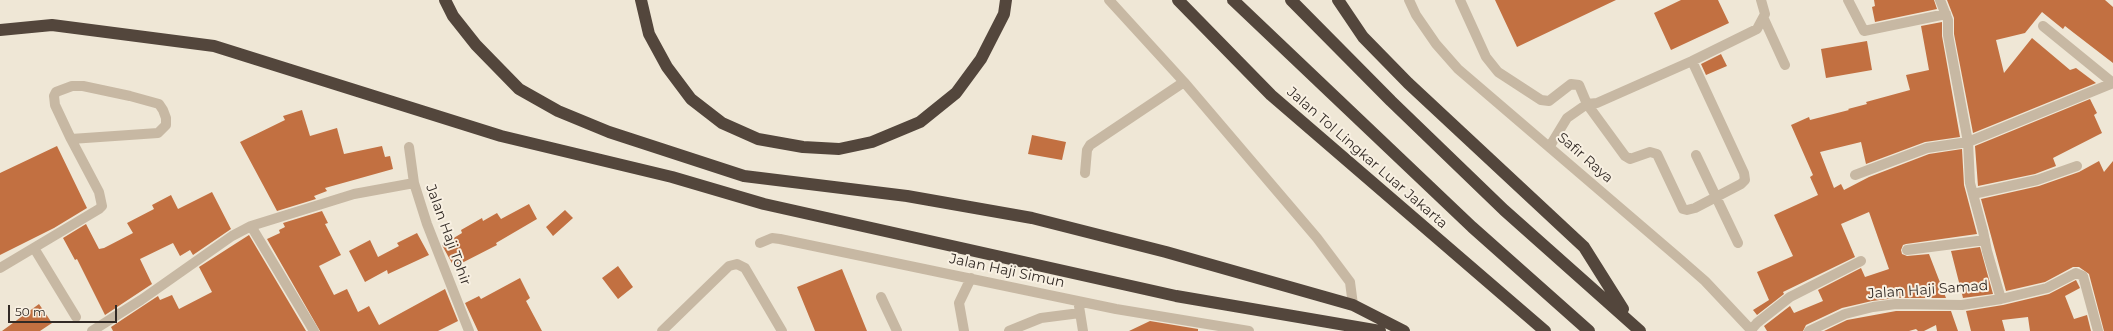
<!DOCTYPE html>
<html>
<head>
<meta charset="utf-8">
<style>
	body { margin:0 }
	#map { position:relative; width:2113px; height:331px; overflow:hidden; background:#efe7d6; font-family:Montserrat,sans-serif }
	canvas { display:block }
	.scale { position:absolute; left:8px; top:305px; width:109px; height:18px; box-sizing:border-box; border:2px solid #322a25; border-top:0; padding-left:5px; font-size:12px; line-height:14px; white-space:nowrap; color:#322a25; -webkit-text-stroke:3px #f8f0e2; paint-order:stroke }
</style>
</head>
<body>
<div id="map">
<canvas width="2113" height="331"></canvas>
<div class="scale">50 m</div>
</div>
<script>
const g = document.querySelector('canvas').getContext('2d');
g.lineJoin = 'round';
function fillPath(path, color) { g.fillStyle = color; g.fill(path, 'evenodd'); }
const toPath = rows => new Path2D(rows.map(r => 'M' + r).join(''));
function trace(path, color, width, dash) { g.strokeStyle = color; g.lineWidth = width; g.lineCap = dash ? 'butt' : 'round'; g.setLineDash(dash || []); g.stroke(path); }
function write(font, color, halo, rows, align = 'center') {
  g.font = font + ' Montserrat,sans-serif'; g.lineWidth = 4; g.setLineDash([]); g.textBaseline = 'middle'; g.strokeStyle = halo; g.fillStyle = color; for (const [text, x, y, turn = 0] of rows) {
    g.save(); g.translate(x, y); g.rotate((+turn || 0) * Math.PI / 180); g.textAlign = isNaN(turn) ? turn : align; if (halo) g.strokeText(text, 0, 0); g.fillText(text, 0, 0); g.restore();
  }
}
fillPath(toPath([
	[1495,0,1616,0,1517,47],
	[1681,0,1718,0,1729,23,1671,50,1654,13],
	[1874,0,1934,0,1937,9,1875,22,1872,7,1875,6],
	[1947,0,2105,0,2113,7,2113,63,2074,33,2065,26,2063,29,2042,12,2025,33,1996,40,2004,73,2032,38,2070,70,2076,68,2096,83,1973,133,1954,34,1954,18],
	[1942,22,1942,36,1960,137,1925,142,1866,164,1861,142,1820,152,1834,188,1841,184,1844,190,1869,177,1929,154,1962,149,1964,185,1977,234,1906,244,1903,245,1901,250,1902,254,1907,256,1929,254,1946,298,1896,298,1872,301,1842,308,1806,325,1803,331,1767,331,1764,326,1790,306,1794,313,1823,301,1818,290,1861,268,1865,277,1889,269,1869,212,1841,224,1855,257,1783,292,1784,294,1757,315,1753,310,1769,300,1757,272,1793,256,1774,215,1818,195,1810,177,1813,175,1791,125,1809,117,1810,120,1849,110,1848,109,1867,104,1866,102,1910,90,1906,75,1929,70,1921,26],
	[1867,41,1872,70,1826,78,1821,49],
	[1721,54,1727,66,1706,75,1701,64],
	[2090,99,2097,113,2094,115,2102,133,2053,158,2056,166,2035,174,1978,186,1975,146],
	[302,110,310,136,337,128,344,154,382,146,385,157,390,156,393,169,325,188,327,191,314,196,316,199,277,211,240,142,285,120,283,116],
	[1032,135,1066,142,1062,160,1028,154],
	[57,146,87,208,54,228,0,255,0,173],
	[2099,161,2104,172,2113,161,2113,331,2104,331,2089,274,2079,267,2073,267,2045,282,2006,291,1981,199,2039,186,2079,172],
	[212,192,231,229,193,255,190,250,180,256,173,243,140,259,152,284,105,315,77,259,75,260,63,238,86,224,99,249,104,248,133,233,127,223,154,209,152,205,171,195,178,209],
	[529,204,537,219,496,243,497,245,454,267,442,245,462,233,461,230,482,218,483,221,497,213,501,219],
	[565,210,573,218,553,236,546,227],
	[322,211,328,223,325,224,341,255,319,266,334,295,347,289,358,312,369,306,379,325,445,289,458,321,438,331,320,331,267,239,280,233,279,230,285,227,283,223],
	[417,233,429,255,388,274,387,270,365,282,349,251,370,240,378,257,399,246,397,243],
	[249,235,306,331,113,331,111,327,158,296,160,300,172,295,179,309,212,292,199,267],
	[1980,247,1993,294,1963,298,1951,251],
	[618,266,633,287,618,299,602,278],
	[842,269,867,331,815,331,797,287],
	[520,278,530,298,526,301,542,331,478,331,465,303,479,296,481,299],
	[2076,280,2080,288,2065,296,2074,319,2087,315,2091,331,2030,331,2028,317,2002,320,2005,331,1971,331,1966,311,2003,305,2049,294],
	[39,304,52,323,40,331,2,331],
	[1896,311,1951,311,1958,331,1937,331,1936,325,1924,331,1918,331,1916,329,1909,331,1824,331,1847,320],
	[1150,321,1198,329,1198,331,1129,331]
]), '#c27041');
trace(toPath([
	[1109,0,1184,82,1317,238,1350,282,1353,305],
	[1409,0,1416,15,1436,44,1458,69,1681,260,1705,281,1752,331],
	[1460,0,1486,57,1498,72,1541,100,1549,101,1571,84,1579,85,1587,104,1597,103,1692,61,1757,29,1765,14,1761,0],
	[1848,0,1864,31,1946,14],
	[1940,0,1948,20,1948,35,1968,142,1970,183,1983,231,1987,251,2001,299],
	[1764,19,1785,65],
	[2043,26,2113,83],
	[1550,146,1567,118,1587,104,1625,156,1630,159,1650,152,1657,154,1683,209,1687,210,1695,208,1741,184,1745,180,1744,173,1692,61],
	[409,147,414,183,427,224,469,331],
	[1696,155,1738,243],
	[1085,173,1087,150,1090,145,1184,82],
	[1855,175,1927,148,1968,142,2113,83],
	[1973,194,2037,180,2077,166],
	[251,226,314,331],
	[760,243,772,238,780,239,1116,309,1249,331],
	[34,248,76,317],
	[1907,250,1985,240],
	[0,268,99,209,102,206,99,192,71,139,55,105,54,96,56,92,72,86,83,86,130,96,159,104,163,110,166,118,166,125,158,133,71,139],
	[881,297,897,331],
	[1079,306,1083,331],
	[1751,330,1757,323,1790,297,1861,261],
	[92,331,141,300,232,236,251,226,354,194,414,183],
	[662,331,729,266,737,264,745,268,782,331],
	[964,331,959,303,971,278],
	[1009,331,1041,318,1080,313],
	[1809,331,1845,314,1873,307,1896,304,1962,305,2001,299,2047,288,2076,273,2083,276,2098,331]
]), '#c7b8a3', 10);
trace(toPath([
	[445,0,453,16,476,45,519,89,558,111,609,132,744,176,907,196,1032,218,1166,252,1353,305,1404,331],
	[641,0,649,34,667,67,691,99,722,123,758,139,803,147,839,149,872,142,920,122,956,93,981,59,1004,14,1006,0],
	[1178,0,1271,95,1545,331],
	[1233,0,1472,227,1589,331],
	[1291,0,1391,101,1504,210,1640,331],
	[1338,0,1363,37,1408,83,1584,247,1623,309],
	[0,30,52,25,214,46,501,136,672,177,764,204,1176,296,1380,331]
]), '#53463c', 12);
write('14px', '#322a25', '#f8f0e2', [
	["Jalan Tol Lingkar Luar Jakarta",1367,158,41],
	["Safir Raya",1585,158,41],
	["Jalan Haji Tohir",448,235,70],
	["Jalan Haji Simun",1007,271,12],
	["Jalan Haji Samad",1928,290,-4]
]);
</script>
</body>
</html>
